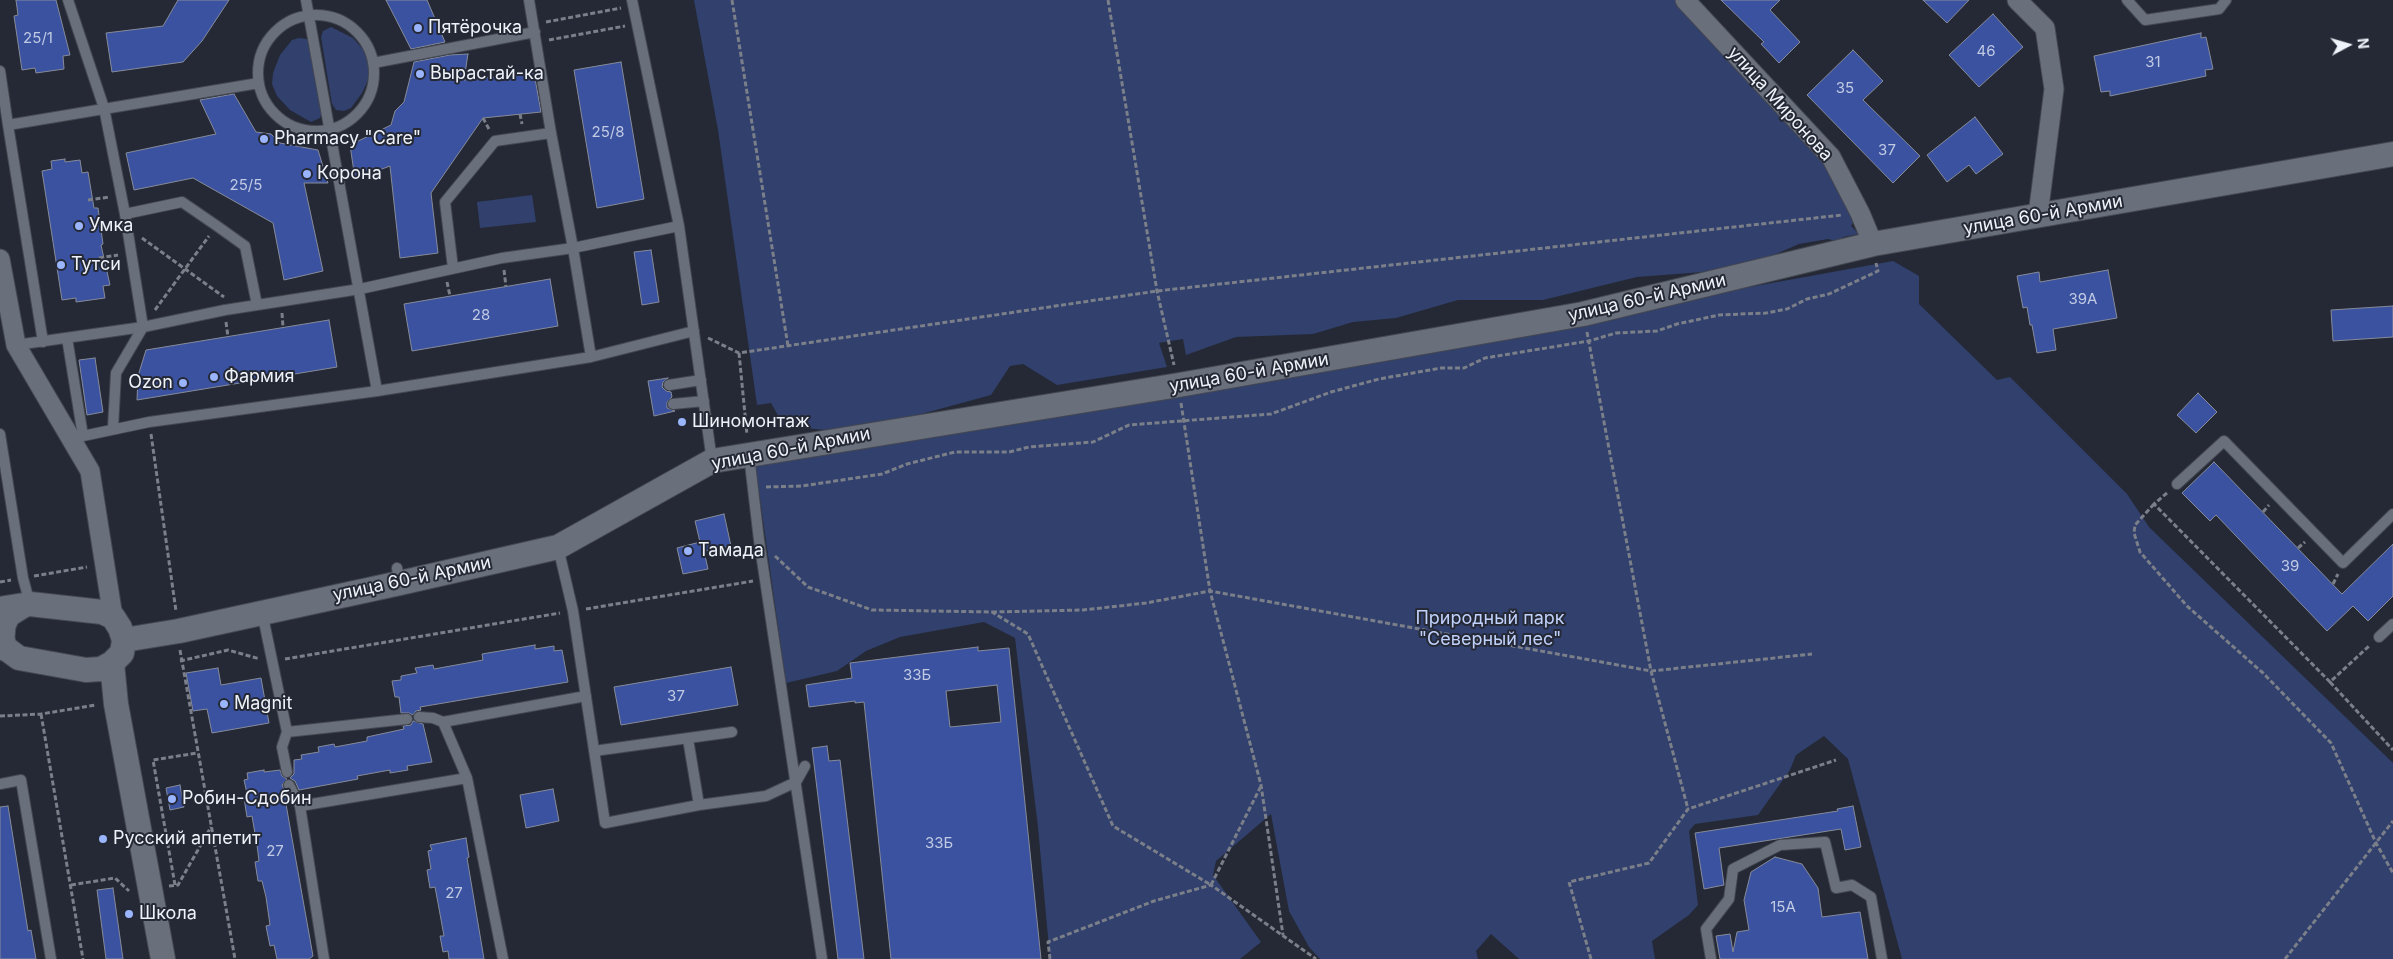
<!DOCTYPE html>
<html>
<head>
<meta charset="utf-8">
<style>
	body { margin:0 }
	#map { position:relative; width:2393px; height:959px; overflow:hidden; background:#252935; font-family:Inter,sans-serif }
	canvas { display:block }
	.north { position:absolute; left:2323px; top:20px; width:50px; height:50px; -webkit-text-stroke:4px #252935; paint-order:stroke; rotate:84deg; font-size:14px; font-weight:700; line-height:20px; text-align:center; color:#eef2f9 }
	.north::after { content:''; display:block; margin:auto; width:18px; height:22px; background:#eef2f9; clip-path:polygon(50% 0,100% 100%,50% 72%,0 100%) }
</style>
</head>
<body>
<div id="map">
<canvas width="2393" height="959"></canvas>
<div class="north">N</div>
</div>
<script>
const g = document.querySelector('canvas').getContext('2d');
g.lineJoin = 'round';
function fillPath(path, color) { g.fillStyle = color; g.fill(path, 'evenodd'); }
const toPath = rows => new Path2D(rows.map(r => 'M' + r).join(''));
function trace(path, color, width, dash) { g.strokeStyle = color; g.lineWidth = width; g.lineCap = dash ? 'butt' : 'round'; g.setLineDash(dash || []); g.stroke(path); }
function write(font, color, halo, rows, align = 'center') {
  g.font = font + ' Inter,sans-serif'; g.lineWidth = 4; g.setLineDash([]); g.textBaseline = 'middle'; g.strokeStyle = halo; g.fillStyle = color; for (const [text, x, y, turn = 0] of rows) {
    g.save(); g.translate(x, y); g.rotate((+turn || 0) * Math.PI / 180); g.textAlign = isNaN(turn) ? turn : align; if (halo) g.strokeText(text, 0, 0); g.fillText(text, 0, 0); g.restore();
  }
}
fillPath(toPath([
	[694,0,1685,0,1831,157,1860,213,1851,226,1859,234,1843,237,1840,242,1828,239,1799,244,1742,269,1637,277,1543,300,1458,300,1396,318,1353,322,1313,334,1236,337,1186,355,1183,339,1159,343,1167,367,1057,385,1023,364,1010,366,991,395,914,416,826,430,784,426,771,403,757,405,718,130],
	[331,27,353,38,366,53,370,65,370,76,362,93,351,108,344,111,336,110,332,104,321,37,323,31],
	[299,38,307,39,311,45,322,112,320,118,311,122,290,110,277,96,272,84,273,73,280,55,292,40],
	[532,195,536,222,480,228,477,202],
	[1893,261,1919,276,1919,304,1997,380,2010,377,2127,494,2149,527,2393,763,2393,959,1902,959,1848,759,1824,736,1796,755,1790,770,1758,815,1695,824,1689,831,1698,905,1689,915,1652,941,1655,959,1519,959,1491,934,1476,951,1478,959,1320,959,1309,947,1289,911,1271,814,1216,861,1213,875,1261,942,1240,959,1050,959,1038,827,1015,638,984,622,900,637,866,651,837,671,786,683,755,463,1221,383]
]), '#31406c');
const building = toPath([
	[16,0,56,0,70,55,63,56,64,69,36,73,35,68,22,70,14,16,18,15,16,0],
	[178,0,229,0,202,41,183,62,112,72,106,33,163,26,178,0],
	[386,0,427,0,445,42,411,49,386,0],
	[1721,0,1780,0,1770,10,1800,42,1779,63,1761,44,1764,42,1721,0],
	[1923,0,1969,0,1947,23,1923,0],
	[1993,14,2023,47,1979,87,1949,55,1993,14],
	[2201,33,2201,38,2206,37,2213,69,2205,70,2206,76,2110,96,2110,91,2101,92,2094,56,2201,33],
	[1853,50,1883,81,1863,100,1920,156,1893,183,1807,95,1853,50],
	[468,54,464,80,534,73,541,112,483,118,431,193,438,253,400,258,390,166,355,179,350,145,391,125,395,111,404,102,414,62,450,55,468,54],
	[621,62,644,199,597,208,574,70,621,62],
	[234,94,256,132,271,134,280,143,318,150,328,183,304,183,323,271,284,280,273,223,193,178,134,190,126,153,216,134,200,100,234,94],
	[1975,117,2003,154,1976,174,1969,165,1947,182,1927,155,1975,117],
	[65,159,65,162,80,160,82,173,88,172,94,208,98,208,103,244,101,245,110,285,103,286,105,298,76,302,76,298,62,300,42,171,52,169,51,161,65,159],
	[651,250,659,302,642,305,634,252,651,250],
	[2108,270,2117,318,2053,329,2056,350,2037,353,2032,325,2030,325,2027,307,2023,308,2017,276,2039,272,2040,282,2108,270],
	[550,279,558,326,412,351,404,304,550,279],
	[2393,306,2393,337,2333,341,2331,310,2393,306],
	[329,320,337,367,137,400,138,376,146,350,329,320],
	[95,358,103,412,87,415,79,360,95,358],
	[668,378,663,382,662,387,666,391,671,392,672,397,667,402,667,408,675,411,654,416,648,381,668,378],
	[2198,393,2217,412,2196,433,2177,415,2198,393],
	[2214,462,2342,594,2393,544,2393,596,2368,621,2353,606,2327,631,2216,515,2210,521,2182,493,2214,462],
	[724,514,731,546,704,551,708,569,683,574,677,548,700,542,695,521,724,514],
	[535,645,535,649,554,646,554,651,562,650,568,682,420,707,421,710,416,711,413,715,409,713,401,713,399,697,395,697,392,681,401,680,401,676,417,673,415,668,433,665,434,669,467,663,483,660,482,654,535,645],
	[978,647,978,651,1009,648,1041,959,891,959,864,702,855,703,855,701,809,707,806,685,852,678,850,663,978,647],
	[997,685,1001,722,950,727,946,691,997,685],
	[731,667,738,705,621,725,614,687,731,667],
	[218,668,221,685,261,678,269,723,212,733,207,709,193,711,186,673,218,668],
	[413,721,423,724,432,762,407,766,408,770,390,773,390,770,357,776,358,779,299,790,295,781,290,778,294,774,294,760,302,759,301,755,319,752,318,747,334,744,335,747,367,741,367,737,404,729,403,726,411,725,413,721],
	[827,746,829,761,840,760,864,959,838,959,812,748,827,746],
	[264,770,264,772,280,770,282,776,287,779,282,785,287,796,286,804,290,827,313,956,309,959,277,959,274,945,270,946,266,926,270,925,266,897,262,881,258,881,255,862,259,861,257,845,252,816,247,817,244,798,248,798,244,780,248,779,247,773,264,770],
	[180,785,184,807,170,810,166,788,180,785],
	[553,789,559,821,526,828,520,795,553,789],
	[8,806,28,931,31,930,36,959,0,959,0,807,8,806],
	[1853,806,1861,847,1845,850,1841,829,1719,848,1724,885,1704,889,1695,833,1838,811,1837,809,1853,806],
	[466,838,469,857,467,858,484,959,449,959,448,951,443,952,440,936,444,936,438,903,435,887,430,888,427,870,431,869,428,851,432,850,430,845,466,838],
	[1775,857,1802,864,1818,888,1822,917,1860,912,1868,959,1720,959,1716,936,1730,934,1733,952,1737,932,1749,930,1744,900,1751,872,1775,857],
	[113,888,123,959,106,959,97,890,113,888]
]);
fillPath(building, '#3a52a0');
trace(building, '#868b9a', 1);
const service = toPath([
	[68,0,104,108,125,214,143,327,116,373,113,428],
	[306,0,377,391,591,357,694,331],
	[529,0,551,133,573,248,679,226],
	[632,0,679,226,712,461],
	[2127,0,2145,20,2219,9,2226,0],
	'258 73a58 58 0 1 1 116 0a58 58 0 1 1-116 0Z',
	[373,63,535,32],
	[0,71,8,125],
	[125,214,182,202,217,226,245,246,257,305],
	[453,268,445,202,495,141,551,133],
	[67,338,83,436,149,422,377,391],
	[43,342,8,125,259,83],
	[16,345,143,327,225,310,360,289,502,258,573,248,591,357],
	[669,385,701,380],
	[673,404,704,401],
	[0,434,23,578,30,604],
	[749,455,759,540,822,959],
	[2177,484,2224,441,2343,563,2393,514],
	[558,547,573,611,605,823,699,805,766,796,796,782,805,766],
	[397,568,400,583],
	[262,612,287,732,282,747,287,772],
	[2379,637,2393,624],
	[419,717,433,718,443,722,586,696],
	[443,722,467,778,503,959],
	[287,732,407,719],
	[688,739,699,805],
	[594,751,732,732],
	[0,784,21,780,51,959],
	[289,785,300,806,324,959],
	[300,806,467,778],
	[1711,959,1706,929,1729,899,1733,869,1780,845,1825,842,1836,888,1852,885,1871,897,1882,959]
]);
const minor = toPath([
	[1685,0,1831,157,1860,213,1873,244],
	[2017,0,2045,28,2054,89,2038,215],
	[0,259,16,345,90,471,113,617],
	[8,650,5,638,6,626,10,617,29,605]
]);
const tertiary = toPath([
	[0,609,30,604,102,612,113,617,120,628,124,640,122,653,112,663,101,669,86,670,19,658,8,650,0,647],
	[124,640,179,631,400,583,558,547,712,461,1179,385,1583,314,1873,244,2393,154],
	[112,663,116,704,163,959]
]);
trace(service, '#444851', 12);
trace(minor, '#444851', 21);
trace(tertiary, '#444851', 26);
trace(toPath([
	[732,0,788,346],
	[1108,0,1157,291,1174,365],
	[546,22,621,8],
	[549,40,625,26],
	[520,114,522,124],
	[483,118,490,131],
	[88,200,110,197],
	[142,238,224,297],
	[99,258,118,255],
	[504,270,506,287],
	[447,282,450,296],
	[155,310,209,236],
	[282,313,283,327],
	[226,322,228,337],
	[1587,332,1651,671,1812,654],
	[708,338,739,353,1157,291,1842,215],
	[739,353,747,435],
	[1181,403,1210,591,1261,785,1283,935],
	[151,434,176,611],
	[766,487,802,486,882,474,907,464,955,452,1009,452,1029,447,1093,442,1129,425,1271,414,1331,392,1379,379,1441,368,1464,368,1485,358,1589,341,1616,333,1657,331,1677,324,1719,315,1766,313,1787,309,1807,299,1829,294,1878,271,1876,263],
	[2167,493,2154,504,2330,682,2369,646],
	[2154,504,2135,525,2134,533,2140,552,2187,606,2263,673,2331,743,2376,843,2393,873],
	[2263,512,2269,505],
	[2298,548,2305,542],
	[775,556,808,587,872,610,992,612,1028,634,1113,826,1211,885,1261,786],
	[34,576,87,567],
	[0,582,11,580],
	[2333,584,2338,574],
	[586,609,753,581],
	[992,612,1083,610,1146,603,1210,591,1651,671,1688,809],
	[180,650,235,959],
	[285,659,560,613],
	[180,661,228,650,260,659],
	[2330,682,2393,750],
	[41,714,83,959],
	[0,716,41,714,96,705],
	[71,885,115,878,129,891],
	[175,885,153,760,197,753],
	[169,886,178,885,211,827],
	[1050,959,1048,942,1154,901,1211,885,1316,959],
	[1591,959,1569,882,1649,863,1688,809,1836,760],
	[2285,959,2393,821]
]), '#7b7f89', 3, [5, 2.5]);
trace(service, '#6a6f7c', 10);
trace(minor, '#6a6f7c', 19);
trace(tertiary, '#6a6f7c', 24);
for (const [x, y, r, color] of [
	[418,28,5,"#9ab5fd"],
	[420,74,5,"#9ab5fd"],
	[264,139,5,"#9ab5fd"],
	[307,174,5,"#9ab5fd"],
	[79,226,5,"#9ab5fd"],
	[61,265,5,"#9ab5fd"],
	[214,377,5,"#9ab5fd"],
	[183,383,5,"#9ab5fd"],
	[682,422,5,"#9ab5fd"],
	[688,551,5,"#9ab5fd"],
	[224,704,5,"#9ab5fd"],
	[172,799,5,"#9ab5fd"],
	[103,839,5,"#9ab5fd"],
	[129,914,5,"#9ab5fd"]
]) { const dot = new Path2D(); dot.arc(x, y, r, 0, 2 * Math.PI); g.fillStyle = color; g.fill(dot); trace(dot, '#252935', 2); }
write('15px', '#c1cae3', null, [
	["25/1",38,38],
	["46",1986,51],
	["31",2153,62],
	["35",1845,88],
	["25/8",608,132],
	["37",1887,150],
	["25/5",246,185],
	["39А",2083,299],
	["28",481,315],
	["39",2290,566],
	["33Б",917,675],
	["37",676,696],
	["33Б",939,843],
	["27",275,851],
	["27",454,893],
	["15А",1783,907]
]);
write('18px', '#eef2f9', '#252935', [
	["Пятёрочка",428,28],
	["Вырастай-ка",430,74],
	["Pharmacy \"Care\"",274,139],
	["Корона",317,174],
	["Умка",89,226],
	["Тутси",71,265],
	["Фармия",224,377],
	["Ozon",173,383,"right"],
	["Шиномонтаж",692,422],
	["Тамада",698,551],
	["Magnit",234,704],
	["Робин-Сдобин",182,799],
	["Русский аппетит",113,839],
	["Школа",139,914]
], 'left');
write('18px', '#eef2f9', '#252935', [
	["улица Миронова",1780,104,48],
	["улица 60-й Армии",2043,215,-10],
	["улица 60-й Армии",1647,298,-13],
	["улица 60-й Армии",1249,373,-10],
	["улица 60-й Армии",791,449,-11],
	["улица 60-й Армии",412,579,-12]
]);
write('18px', '#c0d1fc', '#252935', [
	["Природный парк",1490,619],
	["\"Северный лес\"",1490,640]
]);
</script>
</body>
</html>
